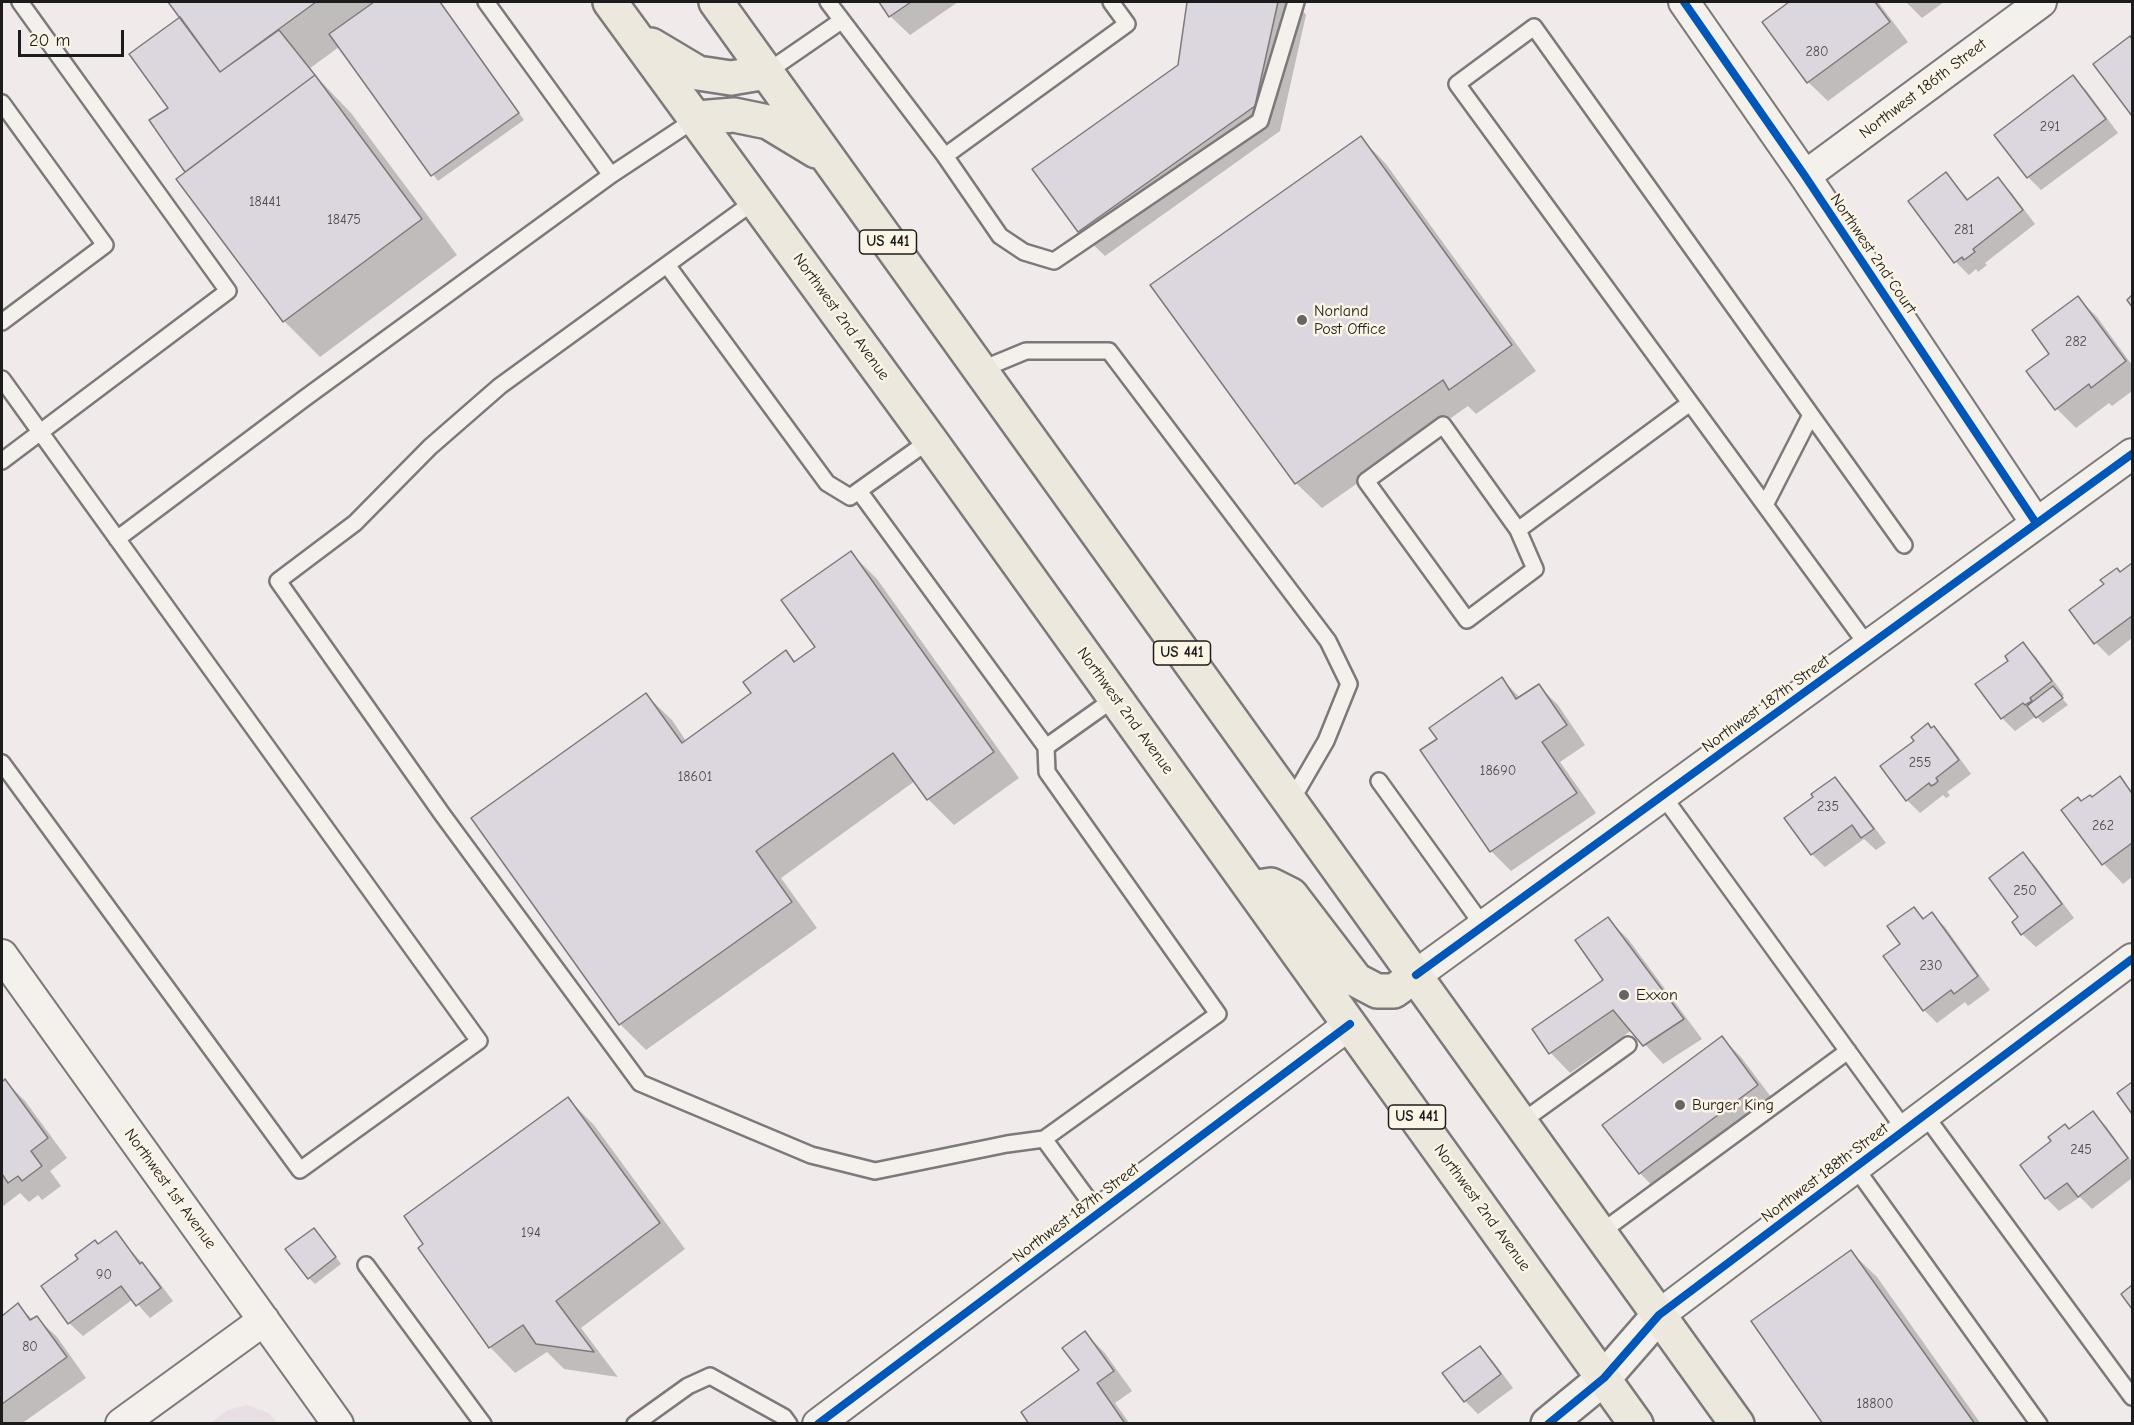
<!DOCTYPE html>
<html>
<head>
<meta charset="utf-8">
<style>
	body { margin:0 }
	#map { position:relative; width:2134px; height:1425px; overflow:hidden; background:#f0ebea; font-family:"Comic Neue",sans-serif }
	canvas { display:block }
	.frame { position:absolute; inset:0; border:3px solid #1c1c1c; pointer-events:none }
	.scale { position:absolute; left:18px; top:30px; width:106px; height:27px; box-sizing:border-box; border:3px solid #1c1c1c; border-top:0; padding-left:8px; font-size:18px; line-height:21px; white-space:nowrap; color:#1c1c1c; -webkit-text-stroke:4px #fcf5e5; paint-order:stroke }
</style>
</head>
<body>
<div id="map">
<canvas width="2134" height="1425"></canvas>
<div class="frame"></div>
<div class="scale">20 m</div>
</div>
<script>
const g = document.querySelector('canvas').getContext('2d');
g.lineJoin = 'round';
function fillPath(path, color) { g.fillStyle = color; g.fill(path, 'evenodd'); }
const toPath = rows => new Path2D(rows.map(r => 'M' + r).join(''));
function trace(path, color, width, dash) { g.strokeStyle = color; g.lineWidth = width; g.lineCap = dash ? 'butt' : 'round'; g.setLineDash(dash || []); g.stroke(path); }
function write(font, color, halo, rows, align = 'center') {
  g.font = font + ' "Comic Neue",sans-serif'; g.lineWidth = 5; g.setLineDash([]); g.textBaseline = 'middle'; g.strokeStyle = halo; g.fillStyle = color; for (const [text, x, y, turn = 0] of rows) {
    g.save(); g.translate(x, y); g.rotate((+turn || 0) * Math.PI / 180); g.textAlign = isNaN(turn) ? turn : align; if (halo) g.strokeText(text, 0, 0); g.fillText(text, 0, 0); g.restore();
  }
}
fillPath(toPath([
	[247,1405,269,1413,277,1423,210,1423,228,1410]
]), '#e8dfe5');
fillPath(toPath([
	[170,2,440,2,524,120,438,181,339,47,309,69,351,113,457,255,320,357,284,321,178,179,187,172,151,121,170,108,182,17],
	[881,2,958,2,910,35,890,16],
	[1188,2,1296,2,1306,15,1280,131,1105,256,1079,231,1179,66],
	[1791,2,1878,2,1908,42,1828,101,1808,82,1764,22],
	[1906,2,1944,2,1922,18],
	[2130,38,2132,41,2132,113,2095,64],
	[2073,77,2086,90,2118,133,2041,190,2028,177],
	[1361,138,1386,164,1536,371,1476,414,1468,406,1322,508,1296,483],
	[1946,174,1969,200,1998,179,2011,192,2035,224,1985,263,1987,265,1978,272,1976,269,1969,275,1956,262],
	[2078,298,2097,317,2132,365,2132,391,2112,406,2109,403,2076,428,2057,409,2051,354],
	[851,553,877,579,1019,778,954,825,928,799,915,781,781,878,817,928,646,1050,620,1024,646,695,672,720,686,741,753,694,786,652,796,662,817,648],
	[2132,564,2132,638,2109,656,2096,643,2071,611],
	[2023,644,2036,657,2064,695,2061,697,2068,705,2043,723,2036,716,2015,731,2002,718,2010,661],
	[1502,679,1520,698,1539,686,1558,705,1585,745,1560,762,1596,813,1511,871,1491,851,1422,751,1439,739],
	[1934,728,1947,741,1971,774,1947,792,1950,795,1948,797,1946,798,1943,795,1920,813,1907,800],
	[2120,778,2132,791,2132,877,2123,884,2104,864,2063,810,2092,799],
	[1835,779,1848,792,1886,843,1876,850,1864,839,1825,867,1812,854],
	[2023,854,2036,867,2074,918,2036,947,2022,934,2020,917],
	[1914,909,1925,919,1932,914,1945,927,1990,990,1968,1006,1965,1002,1937,1023,1924,1010,1902,944],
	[1608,919,1628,939,1702,1039,1663,1064,1632,1030,1570,1073,1551,1053,1534,1030,1605,980],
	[1722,1038,1741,1057,1777,1105,1659,1193,1640,1173,1604,1125],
	[5,1081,25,1101,67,1158,50,1171,61,1186,42,1200,38,1195,29,1202,20,1193,2,1207,2,1084],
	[568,1099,594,1125,685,1249,581,1328,618,1377,564,1369,547,1352,515,1373,490,1347],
	[2092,1113,2106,1126,2132,1162,2132,1178,2092,1209,2080,1197,2059,1211,2046,1198,2022,1166],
	[115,1233,155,1277,173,1301,150,1318,133,1299,83,1336,69,1323,43,1286],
	[320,1236,341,1264,315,1284,309,1278],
	[1851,1252,1877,1277,1981,1424,1825,1424],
	[18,1305,33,1320,37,1318,57,1337,86,1378,21,1424,2,1424,2,1318],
	[1085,1333,1104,1352,1132,1391,1115,1403,1130,1424,1031,1424,1081,1371],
	[1480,1348,1493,1361,1513,1388,1478,1414,1465,1401]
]), '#0003');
const building = toPath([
	[168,2,316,2,220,72,168,2],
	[374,2,440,2,519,113,431,176,329,34,374,2],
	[879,2,911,2,889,17,879,2],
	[1187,2,1278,2,1255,106,1078,232,1032,169,1178,65,1187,2],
	[1789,2,1875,2,1890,22,1807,83,1762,22,1789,2],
	[180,17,220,72,279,30,315,75,185,172,149,120,168,108,129,54,180,17],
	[2130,36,2132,39,2132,116,2093,64,2130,36],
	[315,75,422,219,283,322,176,179,315,75],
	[2073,75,2106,119,2027,178,1994,135,2073,75],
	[1361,136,1512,345,1449,390,1443,380,1295,484,1150,285,1361,136],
	[1946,172,1967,200,1998,177,2023,210,1973,249,1975,252,1964,260,1962,257,1954,263,1908,201,1946,172],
	[2132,295,2132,307,2127,300,2132,295],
	[2078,296,2126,361,2091,388,2089,384,2055,410,2026,371,2049,354,2032,330,2078,296],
	[851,551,994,752,927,800,893,753,756,851,792,902,619,1025,471,818,646,693,682,743,751,693,743,682,786,650,794,662,815,647,781,600,851,551],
	[2132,563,2132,616,2094,644,2069,610,2104,584,2100,580,2117,568,2120,572,2132,563],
	[2023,642,2052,681,2030,698,2032,701,2025,705,2023,703,2001,719,1975,684,2008,661,2005,656,2023,642],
	[1502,677,1516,699,1539,684,1567,725,1542,742,1577,793,1490,852,1420,750,1437,739,1429,728,1502,677],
	[2053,686,2063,698,2036,718,2027,706,2053,686],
	[1928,723,1931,728,1934,726,1959,760,1936,778,1938,781,1935,784,1931,786,1929,783,1906,801,1880,766,1914,741,1911,737,1928,723],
	[2120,776,2131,792,2132,791,2132,843,2102,865,2061,810,2078,797,2081,801,2090,795,2092,797,2120,776],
	[1835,777,1874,829,1861,838,1852,825,1811,855,1784,818,1813,797,1811,794,1835,777],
	[2023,852,2062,904,2021,935,2012,922,2018,917,1989,878,2023,852],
	[1914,907,1923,919,1932,912,1978,976,1954,994,1951,990,1923,1011,1883,956,1900,944,1887,926,1914,907],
	[1608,917,1684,1019,1643,1046,1613,1010,1549,1054,1532,1029,1603,980,1575,940,1608,917],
	[1722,1036,1758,1085,1639,1174,1602,1125,1722,1036],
	[5,1079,48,1138,31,1151,42,1166,22,1181,18,1176,8,1183,2,1174,2,1082,5,1079],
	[2132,1082,2132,1114,2117,1093,2132,1082],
	[568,1097,660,1223,556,1301,594,1352,536,1344,523,1325,489,1348,418,1248,423,1244,404,1216,568,1097],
	[2093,1111,2128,1158,2078,1197,2067,1183,2045,1199,2020,1165,2051,1141,2048,1137,2065,1124,2069,1129,2093,1111],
	[314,1228,336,1257,308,1279,285,1249,314,1228],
	[116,1231,140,1264,142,1262,161,1288,136,1306,121,1286,68,1324,41,1286,78,1259,75,1255,95,1240,98,1244,116,1231],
	[1851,1250,1975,1424,1823,1424,1751,1321,1851,1250],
	[2132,1285,2132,1309,2121,1294,2132,1285],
	[18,1303,30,1320,37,1316,67,1357,2,1404,2,1316,18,1303],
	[1085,1331,1114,1371,1097,1383,1124,1422,1122,1424,1029,1424,1021,1412,1079,1370,1062,1348,1085,1331],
	[1480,1346,1501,1374,1464,1402,1442,1373,1480,1346]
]);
fillPath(building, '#dcd6df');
trace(building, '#7b7979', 1.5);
const lane = toPath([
	[486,2,611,175],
	[828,2,945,156,1000,236,1024,252,1054,261,1260,121,1296,2],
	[767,72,841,21],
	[2,103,105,245,2,322],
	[945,156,1127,24,1111,2],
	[756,200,500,386,430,447,355,523,278,581,442,814,640,1083,811,1155,875,1171,1007,1144,1044,1139,1098,1213],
	[667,265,827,483,850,497,930,440],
	[980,370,1026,351,1109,351,1328,641,1349,684,1326,741,1290,803],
	[2,379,479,1041,300,1170,2,763],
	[2,461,228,291,20,2],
	[859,491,1046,747],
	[1765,505,1811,415],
	[1518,530,1443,425,1366,481,1467,620,1535,569,1518,530,1690,403],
	[117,539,305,398,611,175,697,118],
	[1868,646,1457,84,1534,27,1904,545],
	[1379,781,1484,927],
	[1663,796,1905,1130],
	[1925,1115,2132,1397],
	[1520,1123,1628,1045],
	[1044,1139,1218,1014,1047,772,1046,747,1115,698],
	[1855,1167,2039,1424],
	[1600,1233,1848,1051],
	[366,1265,483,1424],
	[635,1424,688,1386,710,1376,784,1417,789,1424]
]);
const street = toPath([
	[1684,2,1805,176,2036,523],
	[1805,176,2041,2],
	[2,955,338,1424],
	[1416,975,2132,454],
	[1659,1315,2132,959],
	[121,1424,264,1320],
	[818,1424,1350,1024]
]);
const secondary = toPath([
	[1548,1424,1604,1378,1659,1315]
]);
const primary = toPath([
	[610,2,930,440,1636,1424],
	[716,2,1737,1424],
	[651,45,698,73,731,78,767,72],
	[697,118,734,115,768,122,816,151],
	[1252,888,1271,885,1291,895,1356,980,1377,991,1394,991,1416,975]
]);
trace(lane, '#7b7979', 20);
trace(street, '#7b7979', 34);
trace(secondary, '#7b7979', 38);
trace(primary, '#7b7979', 38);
trace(lane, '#f4f1ec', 15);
trace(street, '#f4f1ec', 30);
trace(secondary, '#f4f1ec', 33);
trace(primary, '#ede8de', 33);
trace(toPath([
	[1684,2,1805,176,2036,523],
	[1416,975,2132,454],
	[818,1424,1350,1024],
	[1548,1424,1604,1378,1659,1315,2132,959]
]), '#0057b8', 8);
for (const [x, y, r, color] of [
	[1302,320,6,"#666464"],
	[1624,995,6,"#666464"],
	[1680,1105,6,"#666464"]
]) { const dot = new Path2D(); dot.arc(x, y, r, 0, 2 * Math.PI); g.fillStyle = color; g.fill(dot); trace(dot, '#fcf5e5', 2); }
write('14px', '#4d4c4e', null, [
	["280",1817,52],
	["291",2050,127],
	["18441",265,202],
	["18475",344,220],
	["281",1964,230],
	["282",2076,342],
	["255",1920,763],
	["18690",1498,771],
	["18601",695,777],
	["235",1828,807],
	["262",2103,826],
	["250",2025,891],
	["230",1931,966],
	["245",2081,1150],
	["194",531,1233],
	["90",104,1275],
	["80",30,1347],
	["18800",1875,1404]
]);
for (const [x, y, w] of [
	[888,242,57],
	[1182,653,57],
	[1417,1117,57]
]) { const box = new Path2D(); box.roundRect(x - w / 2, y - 12, w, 24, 4.5); g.fillStyle = '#fcf5e5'; g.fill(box); trace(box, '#1c1c1c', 1.5); }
write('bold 15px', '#1c1c1c', null, [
	["US 441",888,242],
	["US 441",1182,653],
	["US 441",1417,1117]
]);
write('16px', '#1c1c1c', '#fcf5e5', [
	["Northwest 186th Street",1923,89,-37],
	["Northwest 2nd Court",1873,254,56],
	["Northwest 2nd Avenue",841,317,54],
	["Northwest 187th Street",1766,704,-36],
	["Northwest 2nd Avenue",1125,711,54],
	["Northwest 188th Street",1825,1173,-37],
	["Northwest 1st Avenue",170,1189,54],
	["Northwest 2nd Avenue",1482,1208,54],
	["Northwest 187th Street",1076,1213,-37]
]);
write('16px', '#1c1c1c', '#fcf5e5', [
	["Norland",1314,311],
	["Post Office",1314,329],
	["Exxon",1636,995],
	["Burger King",1692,1105]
], 'left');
</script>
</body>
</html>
